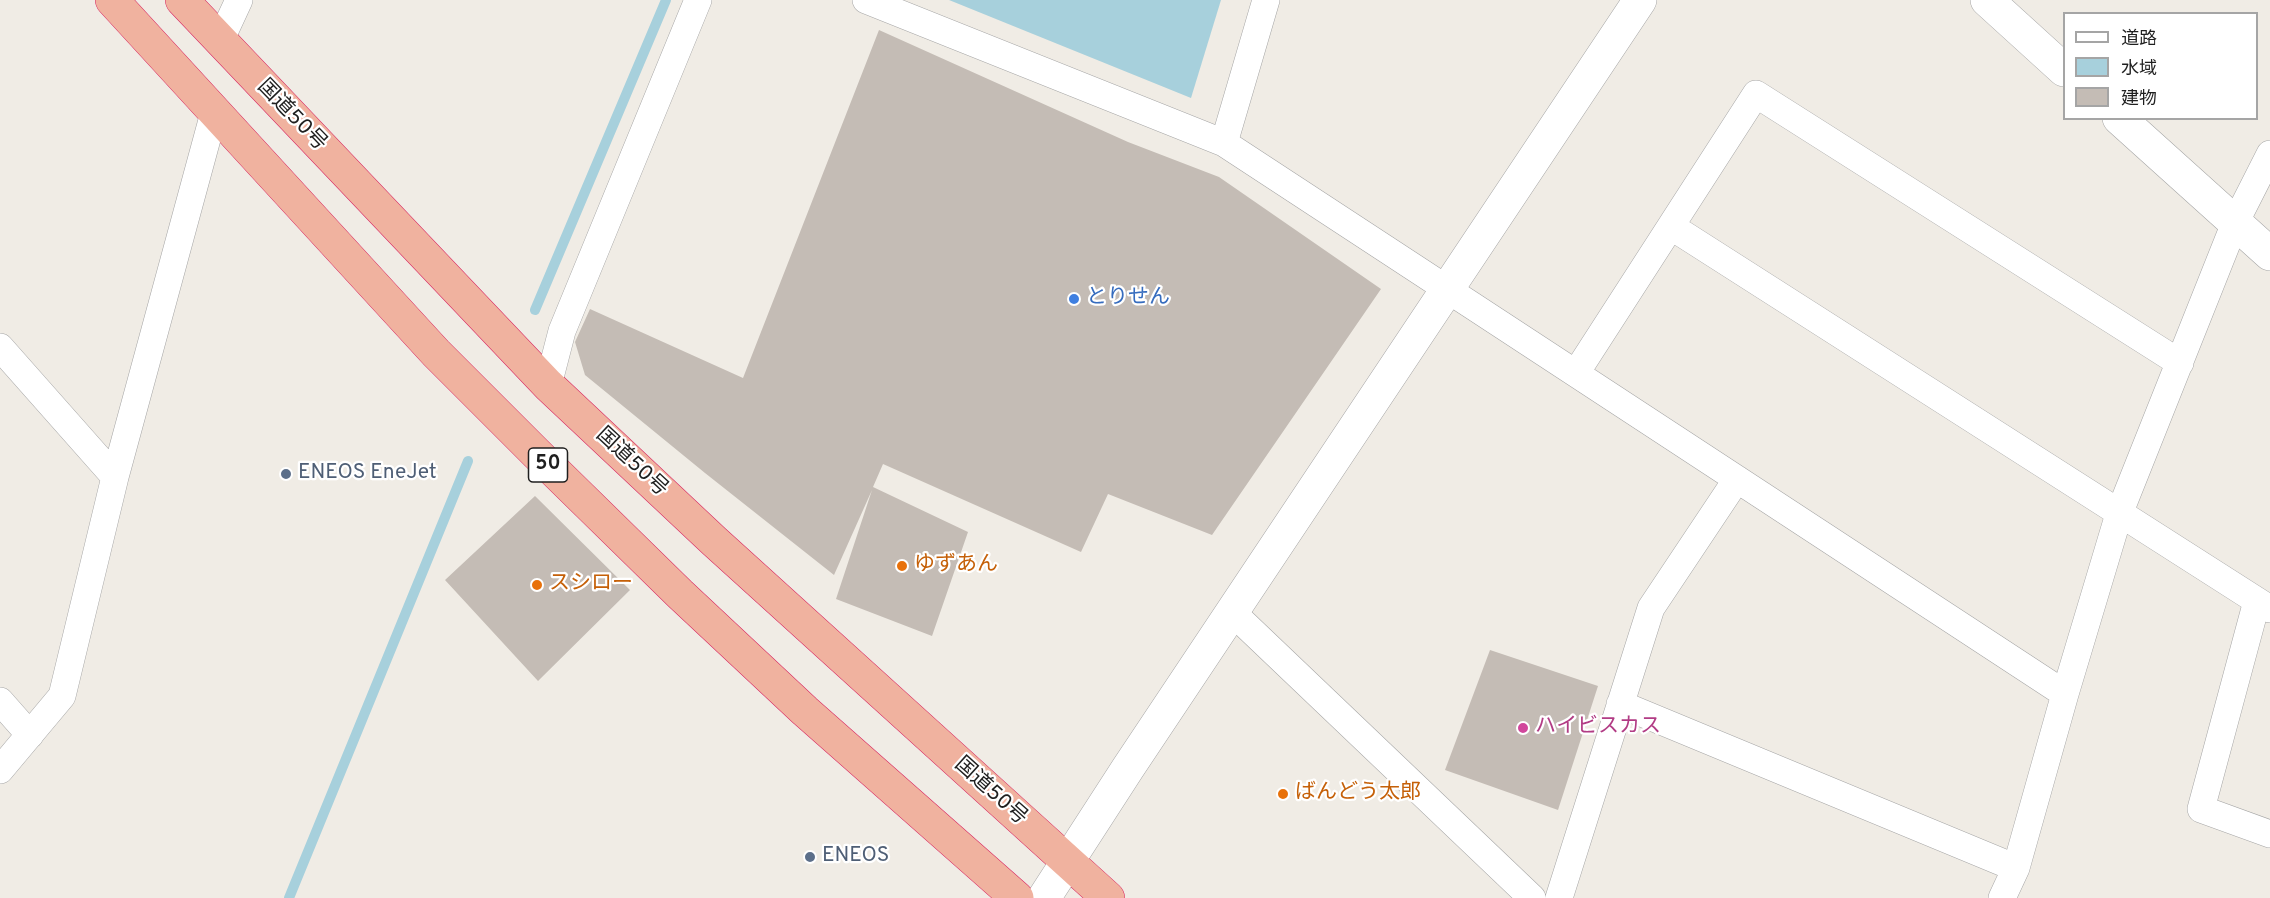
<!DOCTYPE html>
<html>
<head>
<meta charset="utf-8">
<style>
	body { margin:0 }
	#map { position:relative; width:2270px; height:898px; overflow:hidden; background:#f0ece5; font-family:Overpass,"Noto Sans JP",sans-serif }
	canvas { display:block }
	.legend { position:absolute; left:2063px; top:12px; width:195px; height:108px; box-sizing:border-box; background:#fff; border:2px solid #a5a5a5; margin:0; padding:8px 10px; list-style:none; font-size:18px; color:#1f1f1f }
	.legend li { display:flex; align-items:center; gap:12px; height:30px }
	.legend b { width:30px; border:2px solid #a5a5a5 }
</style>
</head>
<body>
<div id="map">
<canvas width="2270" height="898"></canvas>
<ul class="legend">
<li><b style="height:8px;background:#fff"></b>道路</li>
<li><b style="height:16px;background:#a7d0dc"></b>水域</li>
<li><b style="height:16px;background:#c4bcb5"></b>建物</li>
</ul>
</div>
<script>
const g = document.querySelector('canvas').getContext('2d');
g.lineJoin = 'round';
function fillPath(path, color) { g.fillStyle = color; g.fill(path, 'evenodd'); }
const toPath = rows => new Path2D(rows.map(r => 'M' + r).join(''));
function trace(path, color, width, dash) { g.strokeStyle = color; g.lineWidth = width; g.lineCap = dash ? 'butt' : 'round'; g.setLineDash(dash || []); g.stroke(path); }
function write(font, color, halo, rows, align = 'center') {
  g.font = font + ' Overpass,"Noto Sans JP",sans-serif'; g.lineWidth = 4.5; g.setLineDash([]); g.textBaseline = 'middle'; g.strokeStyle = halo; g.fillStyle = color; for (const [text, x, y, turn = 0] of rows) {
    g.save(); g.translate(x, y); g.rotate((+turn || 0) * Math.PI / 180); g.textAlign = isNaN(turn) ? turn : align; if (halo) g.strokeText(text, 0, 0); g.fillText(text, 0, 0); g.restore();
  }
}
fillPath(toPath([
	[949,0,1221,0,1191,98]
]), '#a7d0dc');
trace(toPath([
	[535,310,666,0],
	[289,898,468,461]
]), '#a7d0dc', 10);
fillPath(toPath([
	[879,30,1128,142,1219,177,1381,289,1212,535,1108,494,1081,552,883,464,873,487,968,532,932,636,836,599,872,490,834,575,705,473,585,375,575,342,590,309,743,378],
	[535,496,630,590,538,681,445,580],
	[1490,650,1598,686,1558,810,1445,770]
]), '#c4bcb5');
const minor = toPath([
	[866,0,1224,143,2065,694],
	[220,41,239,0],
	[1224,143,1266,0],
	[1672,227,2270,609],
	[0,347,115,477],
	[1576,373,1756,94,2180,363],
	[548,385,562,331,698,0],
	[2257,601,2201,809,2270,834],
	[1232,612,1532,898],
	[0,701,30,735],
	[1620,704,2016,868],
	[0,770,62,696,115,477,214,113],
	[1559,898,1651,608,1737,479],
	[2002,898,2016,868,2065,694,2119,514,2235,223,2270,154]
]);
const tertiary = toPath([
	[1987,0,2064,70],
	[2119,118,2270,254],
	[1044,898,1128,768,1640,0]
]);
const trunk = toPath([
	[112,0,436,353,536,453,680,594,805,711,1017,898],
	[182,0,548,385,714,541,1108,898]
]);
trace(minor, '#a6a6a6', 28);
trace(tertiary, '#a6a6a6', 34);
trace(trunk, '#d82863', 34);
trace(minor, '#fff', 27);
trace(tertiary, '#fff', 33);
trace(trunk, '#f0b29f', 33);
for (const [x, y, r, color] of [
	[1074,299,6,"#3f7fe0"],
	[286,474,6,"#5c6f8a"],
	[902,566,6,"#e8710a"],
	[537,585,6,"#e8710a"],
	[1523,728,6,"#d1479c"],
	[1283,794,6,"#e8710a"],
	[810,857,6,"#5c6f8a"]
]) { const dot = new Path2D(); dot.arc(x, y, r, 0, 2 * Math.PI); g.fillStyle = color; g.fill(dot); trace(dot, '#fff', 2); }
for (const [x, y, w] of [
	[548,465,39]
]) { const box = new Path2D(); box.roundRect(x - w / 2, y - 17, w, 34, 4.5); g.fillStyle = '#fff'; g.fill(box); trace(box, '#1f1f1f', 1.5); }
write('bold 20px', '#1f1f1f', null, [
	["50",548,465]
]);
write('21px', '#1f1f1f', '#fff', [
	["国道50号",291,116,46],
	["国道50号",631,463,43],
	["国道50号",990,792,42]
]);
write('21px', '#366cbe', '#fff', [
	["とりせん",1086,299]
], 'left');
write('21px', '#4e5e75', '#fff', [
	["ENEOS EneJet",298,474],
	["ENEOS",822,857]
], 'left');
write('21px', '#c56008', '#fff', [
	["ゆずあん",914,566],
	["スシロー",549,585],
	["ばんどう太郎",1295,794]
], 'left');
write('21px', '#b23c85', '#fff', [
	["ハイビスカス",1535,728]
], 'left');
</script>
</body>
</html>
